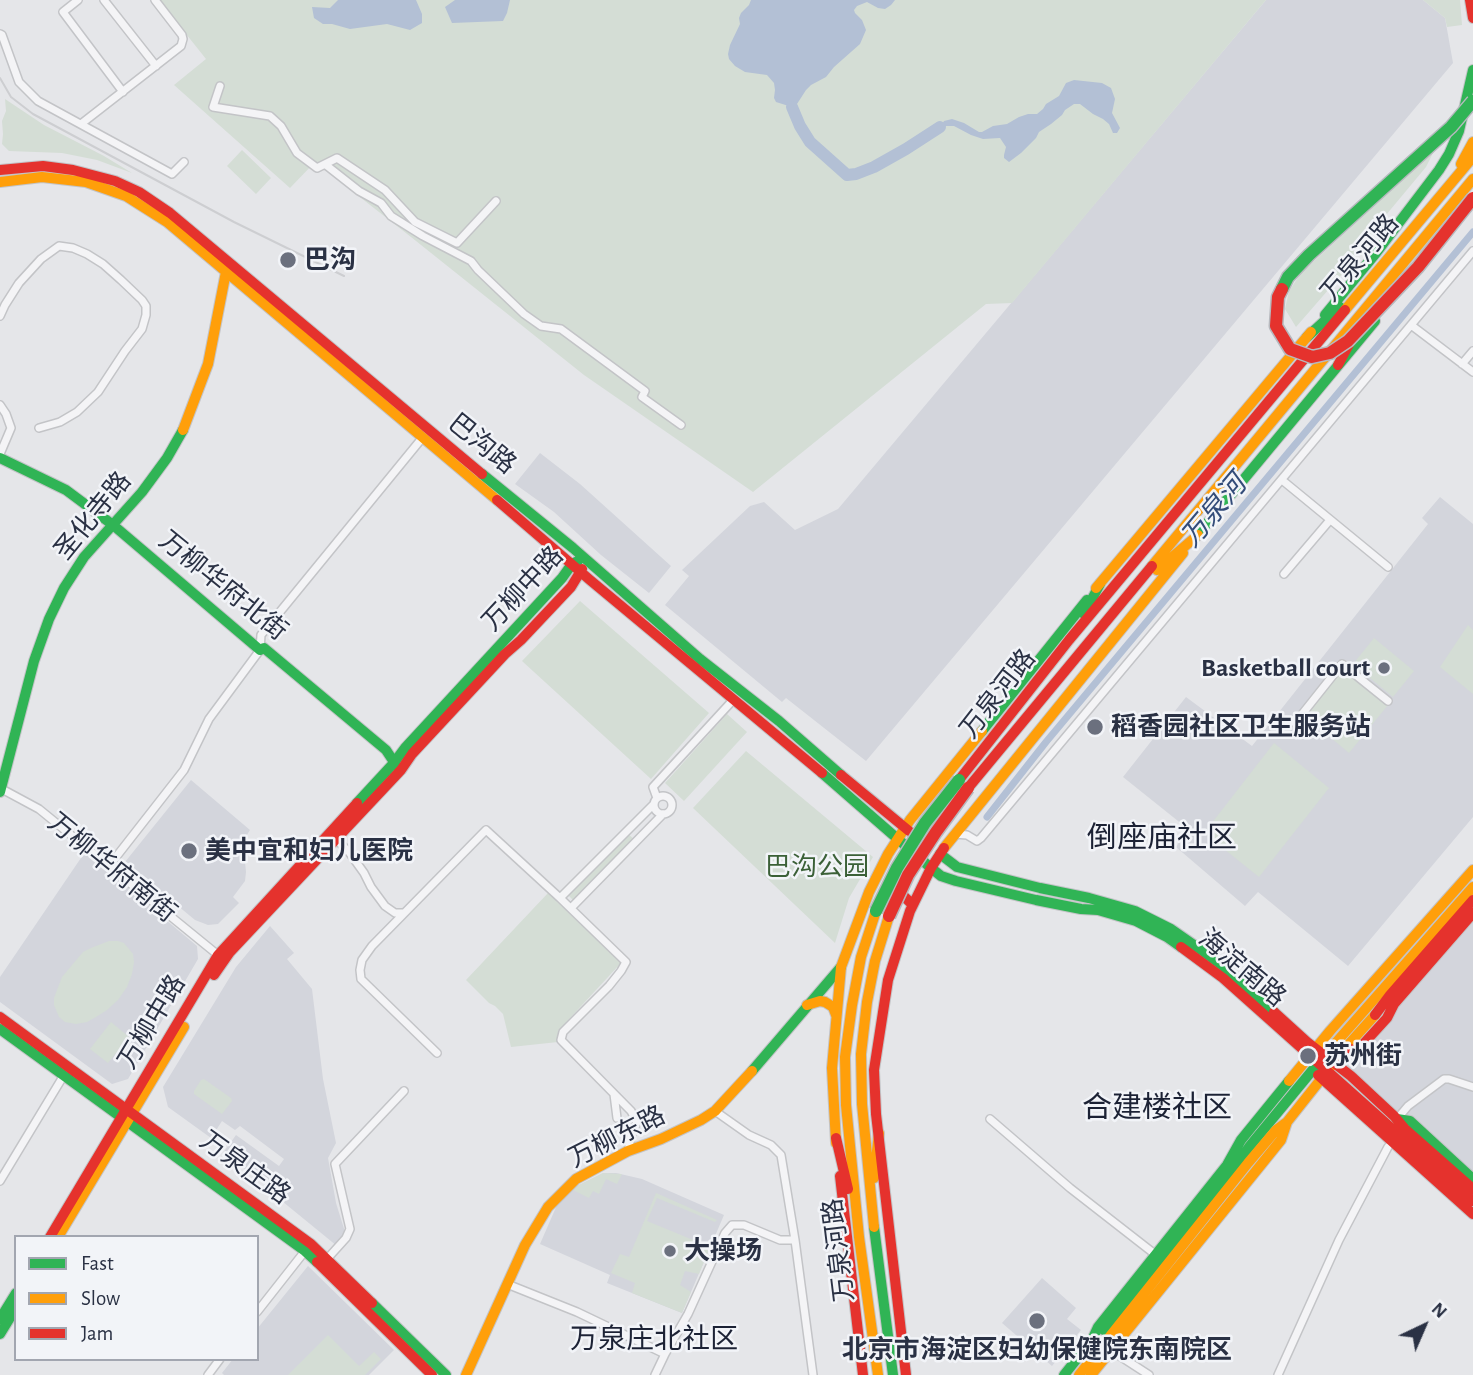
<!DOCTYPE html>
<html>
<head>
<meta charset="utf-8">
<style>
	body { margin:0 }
	#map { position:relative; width:1473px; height:1375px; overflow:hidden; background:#e5e6e9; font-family:"Alegreya Sans",sans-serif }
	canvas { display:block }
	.legend { position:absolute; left:14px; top:1235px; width:245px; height:126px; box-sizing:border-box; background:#f2f4f8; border:2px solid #a2a6b0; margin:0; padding:9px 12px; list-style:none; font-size:21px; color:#2a3144 }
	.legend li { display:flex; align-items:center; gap:14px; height:35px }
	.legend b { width:35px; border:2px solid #a2a6b0 }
	.north { position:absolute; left:1389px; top:1291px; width:70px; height:70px; -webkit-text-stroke:5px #f2f4f8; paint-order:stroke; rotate:44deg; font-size:19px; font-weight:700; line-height:28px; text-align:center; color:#2a3144 }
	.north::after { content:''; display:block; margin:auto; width:24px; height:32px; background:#2a3144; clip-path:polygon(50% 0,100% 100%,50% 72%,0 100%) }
</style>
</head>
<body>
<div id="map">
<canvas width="1473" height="1375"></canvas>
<ul class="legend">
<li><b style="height:9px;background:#30b455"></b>Fast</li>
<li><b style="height:9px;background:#ff9f0a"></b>Slow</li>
<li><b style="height:9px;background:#e5322d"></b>Jam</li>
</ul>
<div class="north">N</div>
</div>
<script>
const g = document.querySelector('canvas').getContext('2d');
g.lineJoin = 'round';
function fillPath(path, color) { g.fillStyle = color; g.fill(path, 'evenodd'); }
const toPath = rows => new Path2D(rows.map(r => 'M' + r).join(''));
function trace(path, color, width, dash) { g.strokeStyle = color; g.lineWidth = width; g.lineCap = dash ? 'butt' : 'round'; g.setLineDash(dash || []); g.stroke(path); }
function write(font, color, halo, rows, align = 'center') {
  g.font = font + ' "Alegreya Sans","Noto Sans SC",sans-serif'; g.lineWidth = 5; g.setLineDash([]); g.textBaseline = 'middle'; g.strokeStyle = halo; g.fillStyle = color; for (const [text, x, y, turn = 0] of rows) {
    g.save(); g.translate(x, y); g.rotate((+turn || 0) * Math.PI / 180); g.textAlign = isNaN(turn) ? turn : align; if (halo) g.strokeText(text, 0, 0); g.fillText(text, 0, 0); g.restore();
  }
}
fillPath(toPath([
	[1266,0,1423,0,1445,18,1453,63,866,761,786,698,782,702,665,605,689,576,682,570,750,506,764,502,795,530,838,509],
	[540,453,580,484,671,566,649,593,601,555,554,512,515,484],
	[1440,497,1473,524,1473,817,1348,966,1258,892,1245,906,1176,847,1188,829,1123,777,1186,697,1252,746,1428,524,1422,518],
	[191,780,250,830,243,841,246,872,245,881,233,897,239,903,218,924,208,925,195,920,125,862],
	[85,852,197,946,198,959,128,1079,112,1084,0,1002,0,977],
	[1473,900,1473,1184,1334,1063],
	[270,926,294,953,287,959,312,989,323,1079,336,1143,328,1158,336,1203,345,1232,337,1246,277,1197,266,1185,223,1153,236,1135,279,1166,284,1159,240,1126,235,1130,222,1121,211,1138,168,1107,163,1087,236,967],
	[603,1173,616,1173,642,1179,724,1215,682,1313,607,1283,610,1275,540,1244,557,1205,577,1186],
	[308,1266,394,1350,369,1375,224,1375,222,1373,233,1359,257,1359,257,1329],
	[1042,1278,1076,1308,1067,1319,1081,1330,1052,1366,1002,1323]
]), '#d3d5dc');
fillPath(toPath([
	[159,0,1266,0,1012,303,986,304,753,492,584,375,411,237,315,162,290,188,174,85,206,59],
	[1423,0,1460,0,1462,25,1447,27,1445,18],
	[5,99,44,125,104,156,132,173,97,160,62,153,9,151,2,144,3,134,2,121,6,111],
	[242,150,271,178,256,194,227,166],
	[1434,151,1426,167,1386,215,1362,251,1296,327,1285,309,1289,291,1301,273],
	[580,601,709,713,651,779,522,661],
	[1468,625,1473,630,1473,694,1440,667],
	[1374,638,1414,671,1393,697,1353,664],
	[1343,669,1388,705,1349,753,1305,716],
	[727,714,747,732,684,801,665,783],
	[1274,743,1329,788,1259,877,1204,833],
	[746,751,873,857,849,898,835,943,693,808],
	[628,834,635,840,574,901,567,894],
	[548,893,621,963,558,1031,558,1042,511,1047,503,1014,495,1006,489,1003,466,980],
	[109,941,118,941,124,943,133,954,134,962,132,974,127,987,118,1000,107,1010,96,1017,87,1022,76,1024,65,1022,59,1017,54,1005,54,998,62,977,83,952,91,948],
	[111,1022,129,1037,108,1063,90,1049],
	[204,1079,231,1098,232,1101,222,1114,194,1094,194,1091,201,1080],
	[603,1173,622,1174,617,1184,606,1179,599,1194,593,1191,589,1198,573,1190,577,1186],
	[656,1193,717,1220,715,1222,657,1198,647,1221,710,1247,699,1274,685,1271,680,1285,691,1292,682,1313,632,1293,635,1283,611,1273,620,1254,629,1257],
	[328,1335,359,1366,374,1352,381,1359,365,1375,288,1375]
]), '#d4ddd5');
fillPath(toPath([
	[338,0,416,0,422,14,422,23,410,30,387,24,350,29,332,24,323,24,314,18,312,7,330,8],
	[455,0,510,0,507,13,503,21,452,23,445,7],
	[751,0,895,0,891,5,885,9,878,8,867,2,857,6,854,10,855,13,862,20,866,30,860,44,834,67,826,77,811,85,806,90,797,104,792,107,776,102,774,98,775,90,774,83,767,75,745,72,735,66,729,59,728,54,730,45,740,24,739,18,741,13,749,5],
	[1074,80,1102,83,1111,88,1115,99,1112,113,1120,128,1117,133,1113,133,1109,124,1103,119,1093,114,1080,104,1074,104,1065,110,1062,115,1051,124,1039,132,1036,138,1021,153,1009,162,1004,158,1004,155,1006,147,1000,138,983,139,971,135,954,126,946,126,939,130,944,121,952,119,964,123,979,132,982,132,993,126,1007,124,1019,117,1028,114,1037,114,1043,109,1046,104,1059,96,1066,83]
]), '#b3c0d5');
trace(toPath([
	[987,817,1046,742,1473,232]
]), '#b3c0d5', 7);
trace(toPath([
	[792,107,800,126,810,142,847,175,856,174,874,167,906,149,940,127]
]), '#b3c0d5', 12);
const street = toPath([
	[78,0,63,12,123,92],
	[104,0,156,66],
	[0,34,2,35,19,82,38,101,172,174,184,162],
	[220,86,213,107,270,116,281,126,297,153,317,168,337,158,385,190,415,222,457,243,496,201],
	[81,124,181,46,183,39,182,35,155,0],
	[326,165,359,191,381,203,391,216,423,236,471,261,478,270,524,314,541,326,561,329,645,391,642,397,681,425],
	[0,316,5,305,19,283,41,259,59,246,73,248,87,254,103,264,121,280,142,300,146,306,146,315,142,329,125,351,98,392,77,412,60,422,39,428],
	[1411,325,1473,372],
	[1462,364,1473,351],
	[0,405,6,414,11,428,0,454],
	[1282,480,1388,567],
	[1284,574,1330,520],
	[1288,724,1299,718,1342,664,1388,701],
	[0,788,39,809,218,955],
	'654 805a9 9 0 1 1 18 0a9 9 0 1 1-18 0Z',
	[657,798,653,787,734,699],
	[955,834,967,835,977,841,981,838,1473,251],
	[336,839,349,852,364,873,371,887,385,906,395,913,404,913],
	[109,866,184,770,209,719,260,650,261,635,423,437],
	[560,898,653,805],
	[571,908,663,814],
	[437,1053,361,979,360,970,362,960,372,946,486,830,560,898,626,962,621,971,609,986,563,1032,561,1040,631,1111,637,1122,632,1133,628,1151],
	[614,1094,617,1118],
	[715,1111,749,1135,771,1145,781,1155,795,1240,813,1375],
	[990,1119,1070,1188,1156,1255],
	[1397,1119,1408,1106,1444,1079,1449,1079,1473,1087],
	[0,1181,64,1075],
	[327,1259,346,1238,350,1229,335,1164,404,1091],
	[507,1284,577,1312,665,1354],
	[257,1312,305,1251],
	[1109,1349,1149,1375],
	[208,1375,220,1359],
	[655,1375,665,1354,688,1314,725,1233,732,1225,744,1225,780,1240,795,1240],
	[1278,1375,1339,1240,1388,1147]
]);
const fast = toPath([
	[1325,315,1376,253,1439,170,1449,154,1459,131,1473,70],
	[1307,337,1340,307],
	[0,458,66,490,113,525,260,650,264,648,386,750,396,765],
	[482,474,573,548,700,659,779,721,841,775],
	[1195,538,1375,321],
	[1084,614,1100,584],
	[982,731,1087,600],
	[822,773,931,868],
	[0,792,34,661,49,619,64,588,84,557,142,492,167,458,183,430],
	[357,803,393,764,405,748,562,578,572,564,578,561],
	[940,854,957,867,1040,888,1089,898,1135,911,1171,929,1204,952,1223,966,1274,1012],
	[931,868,941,876,956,881,1036,900,1081,909,1098,910,1136,921,1167,937,1181,947],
	[0,1029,305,1251,317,1262],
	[752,1071,841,967],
	[1397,1119,1410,1121,1473,1179],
	[874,1227,893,1375],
	[372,1303,446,1375],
	[0,1319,16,1293],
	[1104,1330,1227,1179,1249,1147,1325,1055],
	[0,1334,16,1308],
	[1064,1375,1092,1340,1098,1327,1227,1165,1241,1140,1289,1081]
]);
const slow = toPath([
	[1461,164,1473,142],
	[0,182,42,177,86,182,126,196,167,222,497,500],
	[1345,310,1473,157],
	[183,430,208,364,226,272],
	[1152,566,1473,179],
	[1157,570,1198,535],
	[1096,588,1311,332],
	[944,848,1183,553],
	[876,911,861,957,852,1005,845,1057,846,1105,859,1237,878,1375],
	[807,1005,820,1001,825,1002,833,1007,836,1015],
	[1325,1055,1473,887],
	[1289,1081,1330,1031,1473,870],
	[836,1143,832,1068,841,967,869,892,888,854,910,820,982,731],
	[874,1178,879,1133],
	[874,1227,862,1104,861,1054,867,1002,875,961,889,916],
	[58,1237,184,1027],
	[466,1375,525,1245,548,1207,576,1179,628,1151,661,1139,701,1120,715,1111,752,1071],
	[1079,1375,1248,1163,1276,1130,1287,1122,1348,1045,1375,1015],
	[1091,1375,1281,1140,1287,1122]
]);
const jam = toPath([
	[1470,0,1473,18],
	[0,170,43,166,73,170,115,181,139,192,170,213,482,474],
	[1338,365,1353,337],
	[497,500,590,580,822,773],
	[841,775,909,831],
	[959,780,1069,640,1345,310],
	[968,788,1152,566],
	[913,905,895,888,914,851],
	[1181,947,1223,978,1473,1201],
	[214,975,230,952,401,770,412,754,505,654,521,640,571,587,582,569],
	[1274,1012,1307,1042,1351,1076,1394,1116,1405,1129,1473,1189],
	[1375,1015,1390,995,1473,900],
	[0,1017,311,1244,372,1303],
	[1347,1047,1356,1052,1387,1018,1394,1004,1473,913],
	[1318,1075,1473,1214],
	[836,1138,848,1189],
	[840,1176,863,1375],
	[50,1237,218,955,357,803],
	[317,1262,432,1375],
	[906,1375,876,1114,874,1070,888,980,910,911,931,868,944,848]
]);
trace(street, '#c3c4c7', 10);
trace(fast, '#c3c4c7', 12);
trace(slow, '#c3c4c7', 12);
trace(jam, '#c3c4c7', 12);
trace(street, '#f4f4f6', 7);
trace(fast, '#30b455', 10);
trace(slow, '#ff9f0a', 10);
trace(jam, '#e5322d', 10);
trace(toPath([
	[0,78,11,97,33,114,234,222,344,276]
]), '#cdced1', 2);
const fastBridge = toPath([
	[1282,289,1288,277,1309,255,1451,127,1473,101],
	[876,911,897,868,925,823,959,780]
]);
const jamBridge = toPath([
	[1282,289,1278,297,1276,326,1290,349,1312,357,1330,353,1348,341,1418,267,1473,198],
	[889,916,908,875,936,832,968,788]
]);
trace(fastBridge, '#b7b9be', 15, []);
trace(jamBridge, '#b7b9be', 15, []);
trace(fastBridge, '#30b455', 12);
trace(jamBridge, '#e5322d', 12);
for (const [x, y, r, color] of [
	[288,260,9,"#6b707e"],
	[1384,668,7,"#6b707e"],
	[1095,727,9,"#6b707e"],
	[189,851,9,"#6b707e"],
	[1308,1056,9,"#6b707e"],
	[670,1251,7,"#6b707e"],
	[1037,1321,9,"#6b707e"]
]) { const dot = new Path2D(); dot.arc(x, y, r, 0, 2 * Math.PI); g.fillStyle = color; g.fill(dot); trace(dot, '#f2f4f8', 2.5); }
write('26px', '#2a3144', '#f2f4f8', [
	["万泉河路",1360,258,-50],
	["巴沟路",482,444,39],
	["圣化寺路",93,516,-51],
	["万柳华府北街",223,586,39],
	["万柳中路",523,589,-47],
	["万泉河路",998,694,-52],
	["万柳华府南街",112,868,39],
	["海淀南路",1242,968,40],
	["万柳中路",152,1022,-59],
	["万柳东路",617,1137,-27],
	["万泉庄路",245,1168,36],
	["万泉河路",839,1250,-97]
]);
write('bold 26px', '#2a3144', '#f2f4f8', [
	["巴沟",304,260],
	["Basketball court",1370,668,"right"],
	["稻香园社区卫生服务站",1111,727],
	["美中宜和妇儿医院",205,851],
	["苏州街",1324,1056],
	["大操场",684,1251],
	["北京市海淀区妇幼保健院东南院区",1037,1350,"center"]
], 'left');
write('26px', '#3b6037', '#f2f4f8', [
	["巴沟公园",817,867]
]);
write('italic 28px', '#334c79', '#f2f4f8', [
	["万泉河",1214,511,-50]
]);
write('28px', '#1c2235', '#f2f4f8', [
	["万泉庄北社区",654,1340]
]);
write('30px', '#1c2235', '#f2f4f8', [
	["倒座庙社区",1162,838],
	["合建楼社区",1157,1108]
]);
</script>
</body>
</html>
